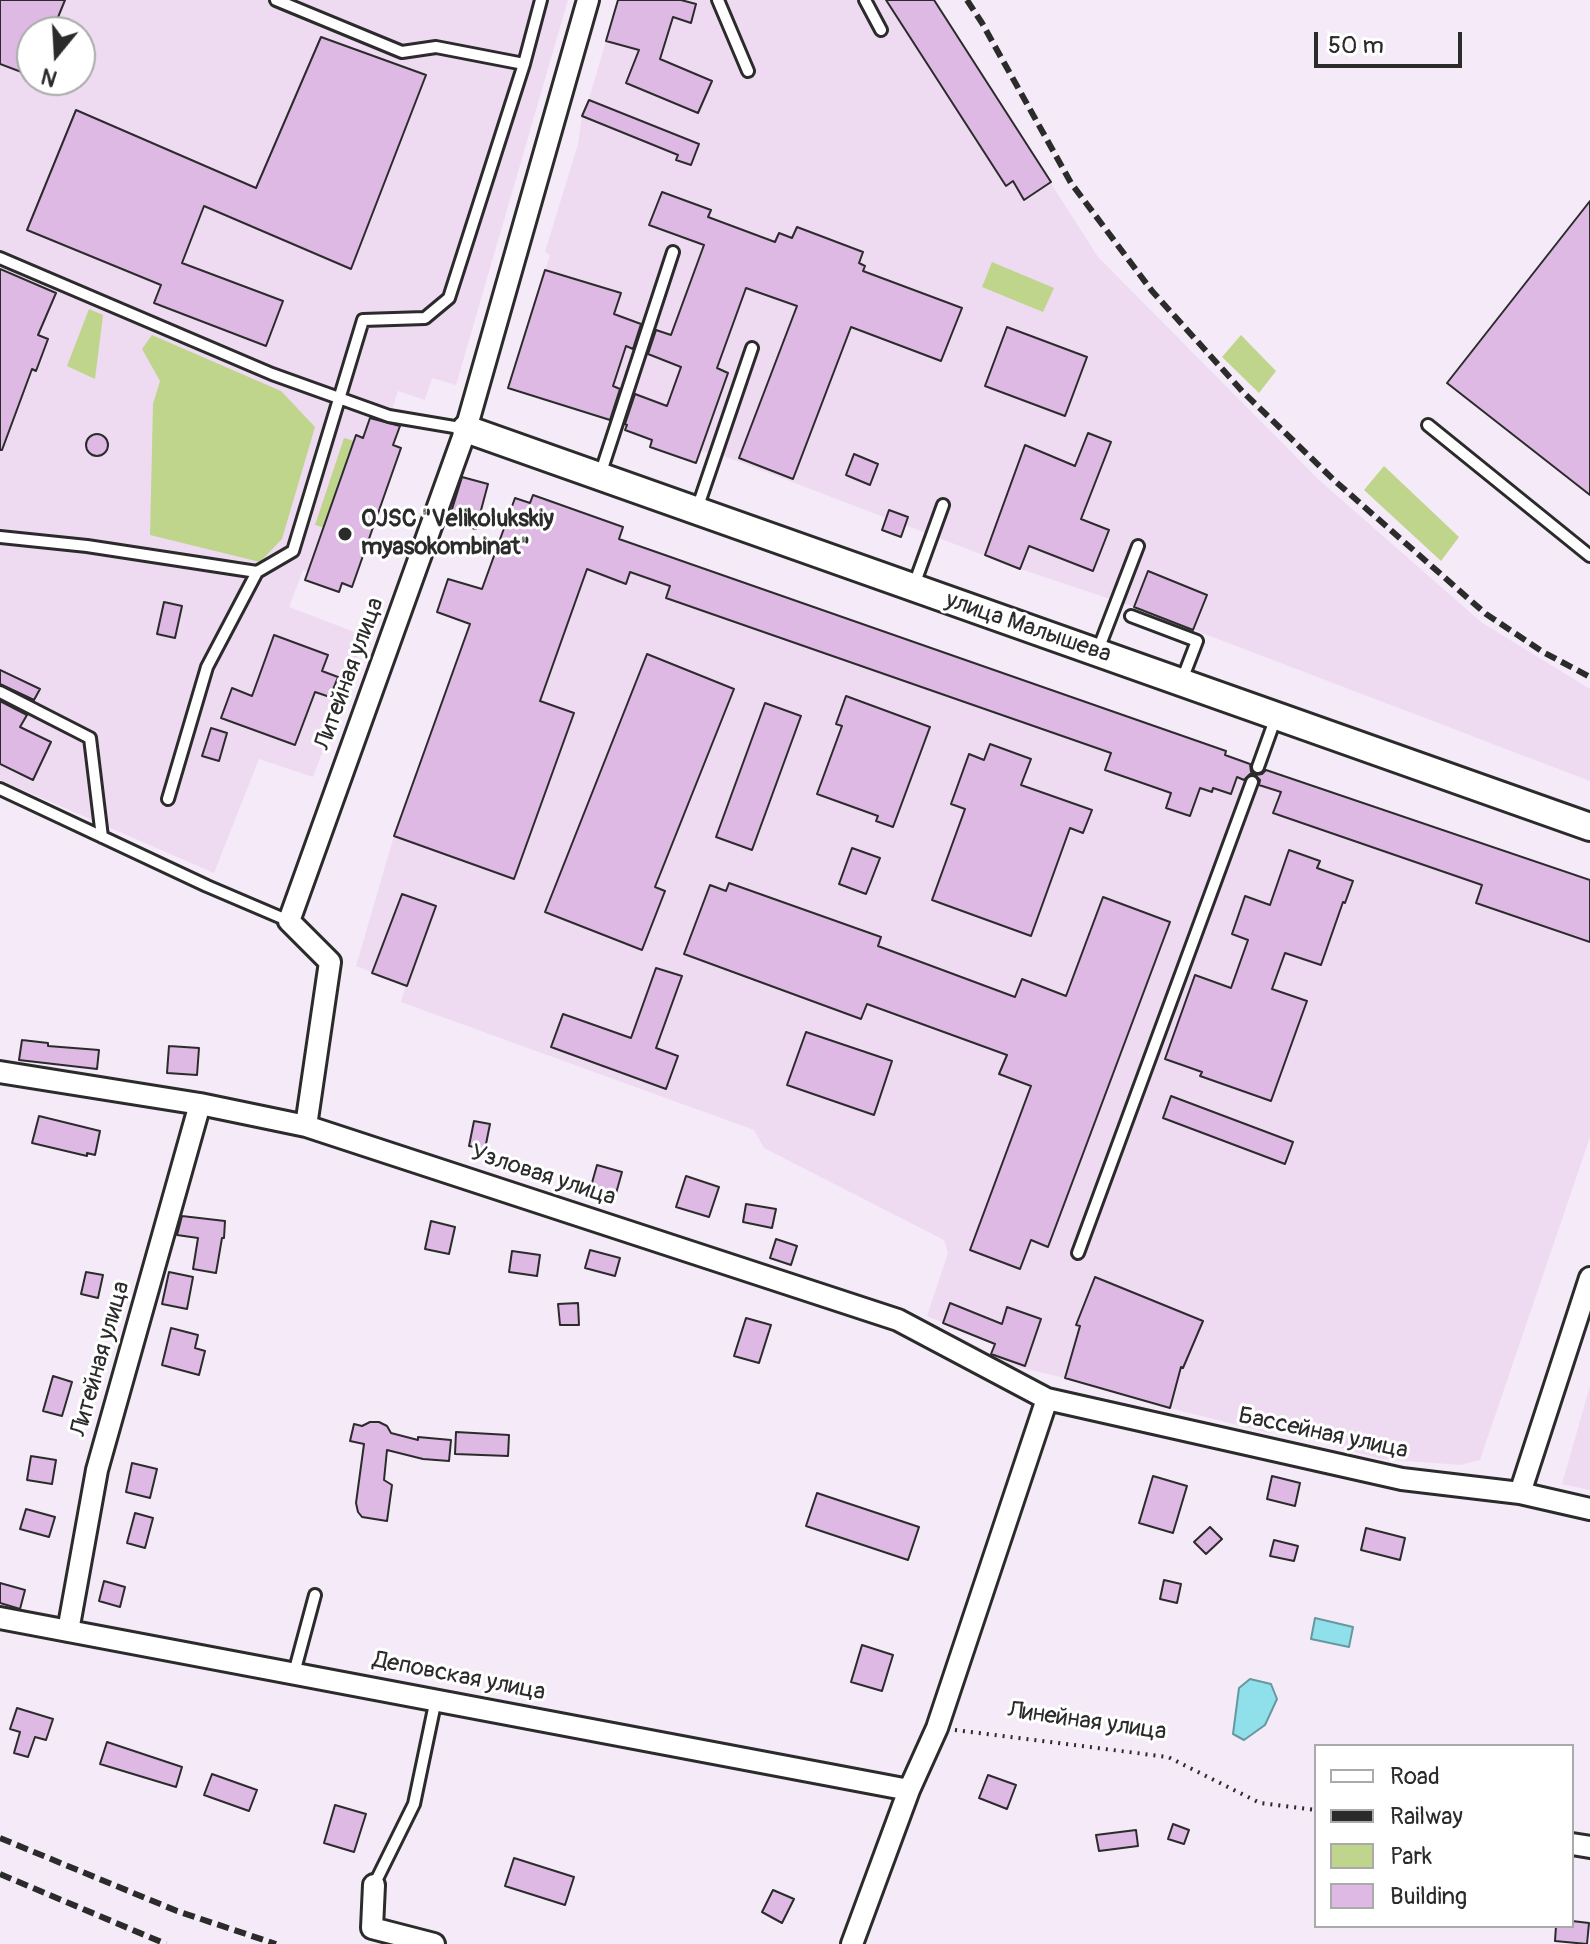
<!DOCTYPE html>
<html>
<head>
<meta charset="utf-8">
<style>
	body { margin:0 }
	#map { position:relative; width:1590px; height:1944px; overflow:hidden; background:#f5eaf7; font-family:Pangolin,sans-serif }
	canvas { display:block }
	.legend { position:absolute; left:1314px; top:1744px; width:260px; height:184px; box-sizing:border-box; background:#fff; border:2px solid #aaa; margin:0; padding:10px 14px; list-style:none; font-size:24px; color:#2b2b2b }
	.legend li { display:flex; align-items:center; gap:16px; height:40px }
	.legend b { width:40px; border:2px solid #aaa }
	.north { position:absolute; left:16px; top:16px; width:80px; height:80px; box-sizing:border-box; background:#fff; border:2px solid #aaa; border-radius:50%; rotate:198deg; font-size:22px; font-weight:700; line-height:32px; text-align:center; color:#2b2b2b }
	.north::after { content:''; display:block; margin:auto; width:28px; height:36px; background:#2b2b2b; clip-path:polygon(50% 0,100% 100%,50% 72%,0 100%) }
	.scale { position:absolute; left:1314px; top:32px; width:148px; height:36px; box-sizing:border-box; border:4px solid #2b2b2b; border-top:0; padding-left:10px; font-size:24px; line-height:28px; white-space:nowrap; color:#2b2b2b; -webkit-text-stroke:6px #fff; paint-order:stroke }
</style>
</head>
<body>
<div id="map">
<canvas width="1590" height="1944"></canvas>
<ul class="legend">
<li><b style="height:10px;background:#fff"></b>Road</li>
<li><b style="height:10px;background:#2b2b2b"></b>Railway</li>
<li><b style="height:22px;background:#bfd58c"></b>Park</li>
<li><b style="height:22px;background:#ddb9e4"></b>Building</li>
</ul>
<div class="north">N</div>
<div class="scale">50 m</div>
</div>
<script>
const g = document.querySelector('canvas').getContext('2d');
g.lineJoin = 'round';
function fillPath(path, color) { g.fillStyle = color; g.fill(path, 'evenodd'); }
const toPath = rows => new Path2D(rows.map(r => 'M' + r).join(''));
function trace(path, color, width, dash) { g.strokeStyle = color; g.lineWidth = width; g.lineCap = dash ? 'butt' : 'round'; g.setLineDash(dash || []); g.stroke(path); }
function write(font, color, halo, rows, align = 'center') {
  g.font = font + ' Pangolin,sans-serif'; g.lineWidth = 6; g.setLineDash([]); g.textBaseline = 'middle'; g.strokeStyle = halo; g.fillStyle = color; for (const [text, x, y, turn = 0] of rows) {
    g.save(); g.translate(x, y); g.rotate((+turn || 0) * Math.PI / 180); g.textAlign = isNaN(turn) ? turn : align; if (halo) g.strokeText(text, 0, 0); g.fillText(text, 0, 0); g.restore();
  }
}
fillPath(toPath([
	[0,0,568,0,456,385,432,378,425,400,398,391,388,422,400,426,394,445,401,448,352,587,303,570,289,607,365,636,313,777,259,759,214,873,0,780],
	[32,32,80,32,80,80,32,80],
	[618,0,934,0,1098,257,1318,479,1481,622,1590,689,1590,781,1134,607,1020,569,724,456,705,452,624,427,607,419,508,388,550,255,545,252,578,144,582,116,589,99],
	[533,495,623,527,620,539,1226,751,1225,756,1590,880,1590,1137,1480,1460,1460,1465,1381,1459,1278,1430,1269,1433,1170,1408,1065,1378,996,1362,1000,1347,927,1316,948,1253,944,1240,764,1148,754,1130,401,1002,406,985,356,966,394,836,515,498,530,503],
	[1590,1386,1590,1490,1562,1484]
]), '#eedbf1');
fillPath(toPath([
	[992,262,1054,288,1043,312,982,287],
	[89,309,103,315,95,379,67,366],
	[152,335,281,391,315,427,282,539,260,562,150,535,153,404,160,381,142,349],
	[1241,335,1276,371,1259,393,1222,357],
	[344,438,361,443,332,530,315,525],
	[1384,466,1459,537,1441,561,1364,490]
]), '#bfd58c');
const water = toPath([
	[1315,1618,1353,1627,1349,1647,1311,1639,1315,1618],
	[1250,1679,1271,1684,1277,1699,1265,1725,1244,1740,1233,1734,1239,1688,1250,1679]
]);
fillPath(water, '#8fe0eb');
trace(water, '#67989e', 2);
const building = toPath([
	[0,0,65,0,52,32,32,32,32,76,0,64,0,0],
	[618,0,681,0,696,4,691,23,673,17,660,59,712,81,698,113,626,83,639,50,606,41,618,0],
	[886,0,934,0,1051,182,1024,200,1013,181,1006,186,886,0],
	[321,37,426,75,351,269,204,206,182,263,283,301,266,346,154,303,161,285,27,230,76,110,256,188,321,37],
	[589,100,699,144,691,165,676,160,678,155,582,116,589,100],
	[662,192,711,210,708,217,775,242,779,233,792,238,797,227,863,252,859,263,865,266,863,271,962,308,941,361,851,327,793,479,739,458,797,306,746,288,717,368,728,373,696,463,650,447,652,440,625,430,627,425,625,424,635,394,667,406,681,367,648,354,656,330,671,335,704,245,649,225,662,192],
	[1590,201,1590,495,1447,383,1590,201],
	[0,269,56,293,38,335,48,339,36,371,32,369,2,450,0,450,0,269],
	[545,270,621,293,614,314,641,324,633,349,626,346,613,386,620,389,610,420,508,388,545,270],
	[1007,327,1087,357,1065,416,985,386,1007,327],
	[370,418,400,426,393,445,401,448,352,587,342,583,339,592,305,580,356,435,363,438,370,418],
	[1088,433,1111,442,1081,519,1109,530,1093,571,1029,546,1020,569,985,555,1025,445,1075,466,1088,433],
	'86 445a11 11 0 1 1 22 0a11 11 0 1 1-22 0Z',
	[854,454,878,464,870,485,846,475,854,454],
	[462,477,488,484,476,529,448,522,462,477],
	[533,495,623,527,619,539,1226,751,1225,755,1250,764,1251,772,1256,775,1262,774,1266,770,1590,880,1590,942,1476,903,1482,885,1273,813,1281,792,1259,785,1260,780,1255,775,1250,774,1244,780,1237,777,1231,794,1213,788,1212,792,1200,788,1190,816,1166,808,1171,793,1105,770,1111,753,666,598,670,586,630,572,626,584,587,569,540,701,574,713,514,879,394,836,470,624,437,612,448,579,482,589,515,498,530,503,533,495],
	[889,510,908,517,901,537,882,530,889,510],
	[1148,571,1207,595,1193,630,1134,607,1148,571],
	[164,602,182,606,175,638,157,634,164,602],
	[274,635,328,655,322,671,338,677,330,697,315,692,295,745,221,718,232,688,252,696,274,635],
	[647,654,734,689,655,887,665,891,642,950,545,912,647,654],
	[0,670,40,689,34,700,0,684,0,670],
	[846,696,930,727,893,827,876,821,878,816,817,794,842,726,836,724,846,696],
	[0,701,27,715,20,727,51,742,33,780,0,764,0,701],
	[765,703,801,716,752,850,716,837,765,703],
	[211,728,227,733,219,761,202,756,211,728],
	[990,744,1031,759,1021,785,1092,810,1083,833,1070,828,1031,936,932,900,965,809,951,804,969,754,984,760,990,744],
	[852,848,880,858,866,894,839,884,852,848],
	[1289,850,1320,861,1317,868,1353,881,1345,903,1343,902,1321,965,1285,953,1272,989,1307,1001,1271,1101,1200,1076,1202,1072,1165,1059,1195,975,1231,988,1248,940,1232,934,1245,896,1270,905,1289,850],
	[729,883,881,937,878,946,1015,997,1022,979,1066,996,1103,897,1170,922,1048,1247,1031,1240,1020,1269,970,1250,1031,1086,999,1074,1007,1055,867,1004,861,1019,684,954,710,885,726,891,729,883],
	[402,894,436,906,407,986,372,973,402,894],
	[656,968,682,976,656,1048,678,1056,666,1089,551,1047,563,1014,631,1038,656,968],
	[806,1032,892,1061,874,1115,787,1085,806,1032],
	[22,1040,48,1043,48,1046,99,1050,97,1069,19,1060,22,1040],
	[169,1046,199,1048,197,1075,167,1073,169,1046],
	[1171,1096,1293,1142,1285,1164,1163,1118,1171,1096],
	[39,1116,100,1131,95,1155,87,1153,87,1156,32,1143,39,1116],
	[474,1121,490,1124,485,1149,469,1146,474,1121],
	[597,1165,622,1172,615,1197,590,1190,597,1165],
	[686,1176,719,1187,709,1217,676,1207,686,1176],
	[746,1204,776,1209,772,1228,743,1222,746,1204],
	[182,1216,225,1221,224,1238,222,1238,216,1273,193,1269,198,1238,177,1235,182,1216],
	[431,1221,455,1227,449,1254,425,1249,431,1221],
	[776,1239,797,1246,791,1265,770,1258,776,1239],
	[590,1250,620,1258,615,1276,585,1268,590,1250],
	[512,1251,540,1255,537,1276,509,1272,512,1251],
	[86,1272,103,1275,98,1298,81,1294,86,1272],
	[169,1272,193,1277,187,1309,162,1304,169,1272],
	[1095,1277,1203,1321,1183,1368,1181,1367,1170,1408,1065,1378,1080,1326,1076,1325,1095,1277],
	[578,1303,579,1325,560,1325,558,1304,578,1303],
	[950,1303,1002,1324,1007,1307,1041,1319,1025,1366,991,1354,995,1344,943,1323,950,1303],
	[746,1318,771,1325,759,1363,734,1356,746,1318],
	[171,1328,198,1335,195,1348,205,1351,199,1375,162,1365,171,1328],
	[53,1376,72,1382,62,1416,43,1411,53,1376],
	[370,1422,379,1422,387,1426,391,1433,418,1440,418,1437,451,1440,449,1461,423,1459,387,1450,384,1480,392,1485,387,1521,362,1517,358,1512,356,1503,364,1444,350,1441,354,1424,362,1426,370,1422],
	[456,1432,509,1435,508,1456,455,1454,456,1432],
	[31,1456,56,1460,52,1484,27,1480,31,1456],
	[132,1463,157,1469,150,1498,126,1492,132,1463],
	[1153,1476,1187,1486,1173,1533,1139,1523,1153,1476],
	[1272,1476,1300,1483,1295,1506,1267,1499,1272,1476],
	[817,1493,919,1527,908,1560,806,1526,817,1493],
	[26,1509,55,1517,49,1537,20,1529,26,1509],
	[135,1513,153,1518,145,1548,127,1543,135,1513],
	[1210,1527,1222,1539,1206,1554,1194,1542,1210,1527],
	[1366,1528,1405,1538,1400,1560,1361,1550,1366,1528],
	[1274,1540,1298,1546,1294,1561,1270,1556,1274,1540],
	[1164,1580,1181,1584,1177,1603,1160,1599,1164,1580],
	[104,1581,125,1587,120,1607,99,1601,104,1581],
	[0,1583,25,1590,20,1609,0,1603,0,1583],
	[862,1645,893,1655,882,1691,851,1682,862,1645],
	[17,1708,53,1719,46,1740,35,1737,28,1757,14,1753,20,1732,10,1729,17,1708],
	[107,1742,182,1767,176,1787,100,1764,107,1742],
	[212,1774,257,1790,249,1811,204,1795,212,1774],
	[988,1775,1016,1785,1007,1809,979,1798,988,1775],
	[335,1805,366,1814,354,1852,324,1843,335,1805],
	[1173,1824,1189,1830,1184,1844,1168,1839,1173,1824],
	[1136,1830,1138,1846,1099,1851,1096,1835,1136,1830],
	[514,1858,574,1877,565,1905,505,1886,514,1858],
	[773,1890,794,1899,782,1923,762,1912,773,1890],
	[1572,1921,1589,1923,1587,1944,1555,1941,1556,1926,1572,1926,1572,1921]
]);
fillPath(building, '#ddb9e4');
trace(building, '#2b2b2b', 2);
const service = toPath([
	[276,0,402,52,436,47,524,64],
	[718,0,748,71],
	[865,0,881,30],
	[0,258,272,374,389,416,466,429],
	[1428,425,1590,556],
	[600,475,673,252],
	[697,509,752,348],
	[0,537,87,546,257,572],
	[914,585,943,505],
	[1131,616,1197,641,1182,680],
	[1098,650,1138,546],
	[0,692,90,738,102,837],
	[1258,767,1276,717],
	[0,789,207,886,289,921],
	[168,799,207,667,257,572,293,551,363,320,425,318,449,298,524,64,541,0],
	[1078,1253,1252,782],
	[294,1673,315,1595],
	[374,1885,414,1804,436,1699]
]);
const minor = toPath([
	[0,1072,200,1104,306,1126,898,1320,1047,1399,1402,1479,1520,1493,1590,1509],
	[306,1126,330,962,289,921,466,429,588,0],
	[1520,1493,1590,1278],
	[0,1618,909,1790,937,1728,1047,1399],
	[68,1631,97,1470,200,1104],
	[1572,1844,1590,1847],
	[374,1885,372,1928,434,1944],
	[852,1944,909,1790]
]);
const tertiary = toPath([
	[466,429,1590,827]
]);
trace(service, '#2b2b2b', 16);
trace(minor, '#2b2b2b', 26);
trace(tertiary, '#2b2b2b', 32);
trace(toPath([
	[955,1730,1168,1757,1260,1803,1316,1810]
]), '#2b2b2b', 4, [2, 6]);
trace(service, '#fff', 10);
trace(minor, '#fff', 20);
trace(tertiary, '#fff', 26);
trace(toPath([
	[967,0,982,23,1071,183,1152,291,1243,392,1335,481,1486,614,1543,652,1590,677],
	[0,1838,177,1911,276,1944],
	[0,1874,166,1944]
]), '#2b2b2b', 6, [12, 6]);
for (const [x, y, r, color] of [
	[345,534,8,"#2b2b2b"]
]) { const dot = new Path2D(); dot.arc(x, y, r, 0, 2 * Math.PI); g.fillStyle = color; g.fill(dot); trace(dot, '#fff', 3); }
write('bold 24px', '#2b2b2b', '#fff', [
	["OJSC \"Velikolukskiy",361,520],
	["myasokombinat\"",361,548]
], 'left');
write('24px', '#2b2b2b', '#fff', [
	["улица Малышева",1028,628,19],
	["Литейная улица",350,674,-70],
	["Узловая улица",543,1176,18],
	["Литейная улица",101,1359,-74],
	["Бассейная улица",1323,1434,12],
	["Деповская улица",459,1677,11],
	["Линейная улица",1087,1722,8]
]);
</script>
</body>
</html>
